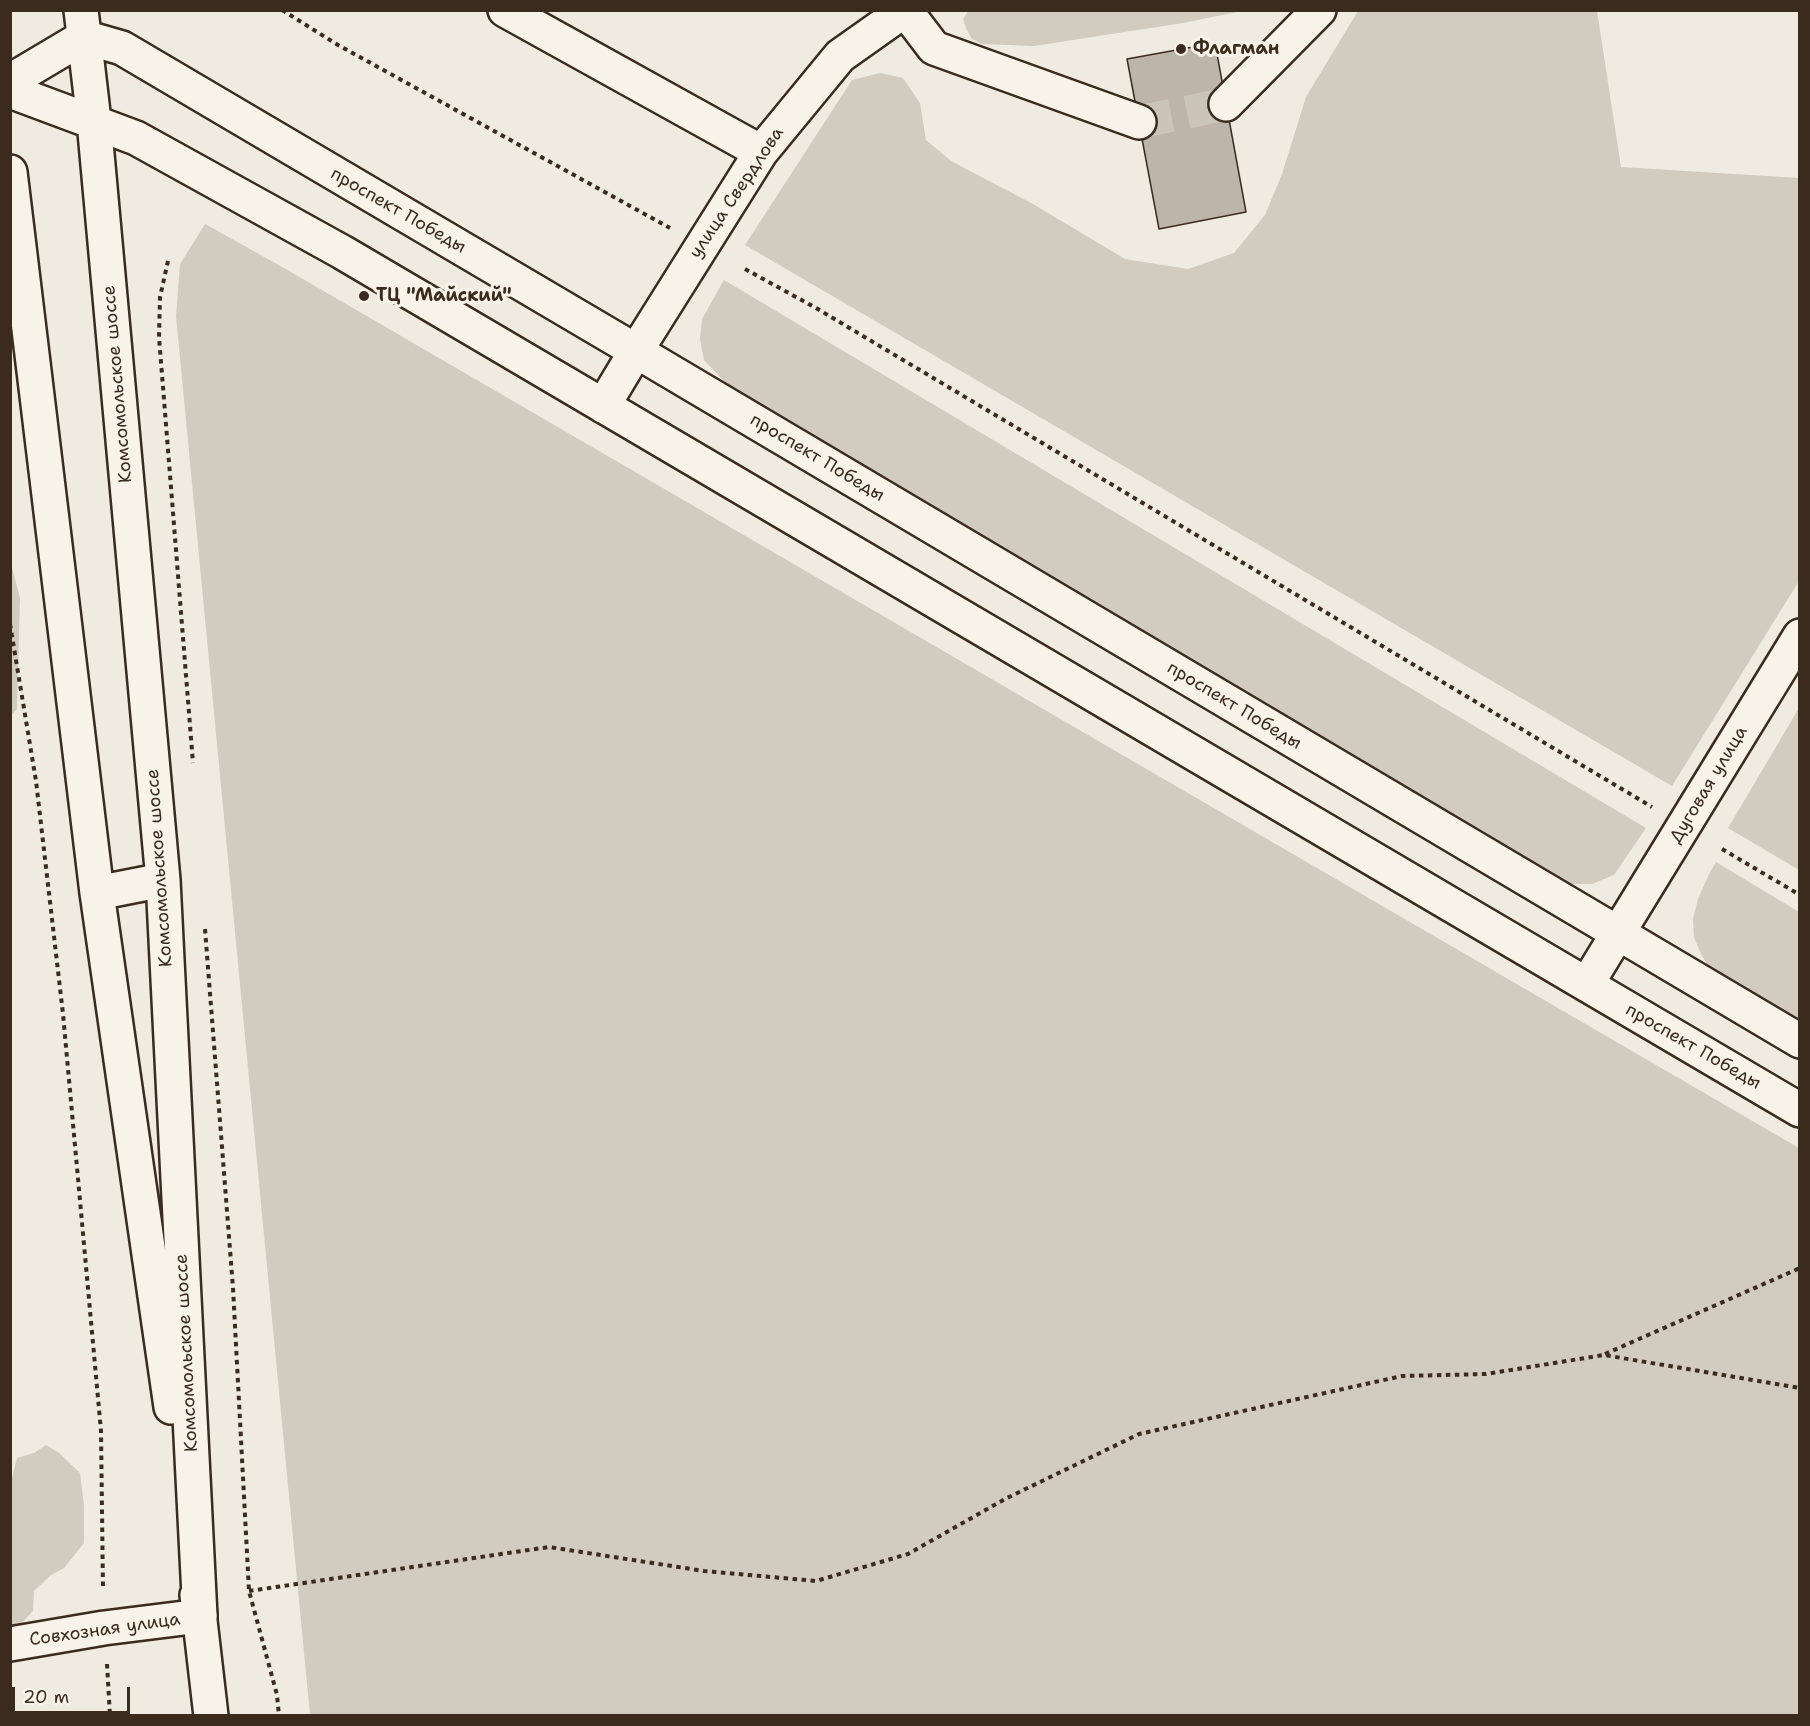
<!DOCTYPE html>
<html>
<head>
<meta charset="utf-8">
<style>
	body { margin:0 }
	#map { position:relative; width:1810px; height:1726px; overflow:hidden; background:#efebe0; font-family:"Shantell Sans",sans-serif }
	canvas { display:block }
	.frame { position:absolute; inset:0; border:12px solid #3b2a1e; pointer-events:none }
	.scale { position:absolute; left:12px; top:1687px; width:118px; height:27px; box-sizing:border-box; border:3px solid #3b2a1e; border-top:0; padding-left:8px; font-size:18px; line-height:21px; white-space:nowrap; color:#3b2a1e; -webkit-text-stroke:4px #f7f3e8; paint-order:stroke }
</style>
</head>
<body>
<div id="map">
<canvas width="1810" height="1726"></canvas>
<div class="frame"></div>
<div class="scale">20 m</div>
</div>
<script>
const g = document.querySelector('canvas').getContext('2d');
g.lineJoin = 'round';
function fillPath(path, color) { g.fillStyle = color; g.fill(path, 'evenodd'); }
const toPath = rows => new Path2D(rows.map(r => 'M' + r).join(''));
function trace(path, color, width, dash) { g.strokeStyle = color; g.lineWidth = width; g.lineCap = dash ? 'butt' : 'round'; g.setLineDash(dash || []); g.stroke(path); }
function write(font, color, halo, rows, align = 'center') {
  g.font = font + ' "Shantell Sans",sans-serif'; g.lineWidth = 6; g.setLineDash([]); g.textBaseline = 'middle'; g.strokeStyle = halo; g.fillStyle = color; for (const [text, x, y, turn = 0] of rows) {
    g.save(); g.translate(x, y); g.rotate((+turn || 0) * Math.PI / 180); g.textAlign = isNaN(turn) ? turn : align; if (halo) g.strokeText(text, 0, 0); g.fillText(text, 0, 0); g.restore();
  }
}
fillPath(toPath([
	[969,10,1242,10,1242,11,1183,23,1034,46,982,44,972,39,966,28,963,19],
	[1358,11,1597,11,1621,167,1799,178,1799,581,1672,786,745,245,852,80,880,73,903,78,920,103,926,140,951,161,1033,204,1125,259,1188,269,1234,253,1265,215,1282,174,1306,97],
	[205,224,284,268,1799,1148,1799,1715,310,1715,176,316,180,264],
	[724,280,1646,828,1614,875,1592,884,1563,884,735,393,704,360,700,339,702,319],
	[10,560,20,598,17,709,11,716],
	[1799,708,1799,870,1728,828],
	[1716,862,1799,912,1799,1022,1738,986,1708,966,1700,952,1694,937,1693,919,1698,899,1709,874],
	[46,1445,59,1453,80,1473,84,1506,84,1543,64,1568,51,1575,34,1591,33,1611,16,1629,11,1629,11,1482,17,1458,34,1453]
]), '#d1cbc0');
const building = toPath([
	[1215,43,1246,212,1159,229,1127,59,1215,43]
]);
fillPath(building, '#bdb5aa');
trace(building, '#3b2a1e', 1.5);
trace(toPath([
	[1139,122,1226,104]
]), '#cbc4b9', 33, [33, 16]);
const minor = toPath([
	[505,10,761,152],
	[905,10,934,48,1139,122],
	[1226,104,1319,10],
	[636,351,761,152,840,56,905,10],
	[1618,933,1800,636],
	[10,1644,104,1628,200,1616]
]);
const major = toPath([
	[81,10,94,121,163,880,200,1616],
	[10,81,84,37,122,48,636,351,1800,1041],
	[10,91,136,138,342,252,1800,1110],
	[10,172,97,893,171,1407],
	[603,406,636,351],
	[97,893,163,880],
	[1587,984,1618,933],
	[197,1595,211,1716]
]);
trace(minor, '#3b2a1e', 38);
trace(major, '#3b2a1e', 38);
trace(toPath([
	[282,10,338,45,670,228],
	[168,261,160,297,159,337,193,763],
	[745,269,816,308,1652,807],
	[10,624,36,781,63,1014,101,1431,103,1590],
	[1722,849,1800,895],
	[205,929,233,1288,249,1591,277,1695,279,1716],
	[1605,1354,1800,1268],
	[249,1591,549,1547,704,1571,816,1581,908,1554,1005,1499,1139,1434,1402,1376,1486,1374,1604,1355,1800,1388],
	[107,1664,110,1716]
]), '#3b2a1e', 4, [4.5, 4.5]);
trace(minor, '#f7f3e8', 33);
trace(major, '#f7f3e8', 33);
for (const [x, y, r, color] of [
	[1181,49,6,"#3b2a1e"],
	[364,296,6,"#3b2a1e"]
]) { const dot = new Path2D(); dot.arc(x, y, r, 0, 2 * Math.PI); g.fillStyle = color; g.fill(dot); trace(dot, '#f7f3e8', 2); }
write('bold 18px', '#3b2a1e', '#f7f3e8', [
	["Флагман",1193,49],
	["ТЦ \"Майский\"",376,296]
], 'left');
write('18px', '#3b2a1e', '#f7f3e8', [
	["улица Свердлова",737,193,-56],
	["проспект Победы",398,211,30],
	["Комсомольское шоссе",118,384,-95],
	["проспект Победы",817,458,31],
	["проспект Победы",1234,706,31],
	["Дуговая улица",1709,785,-59],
	["Комсомольское шоссе",160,868,-94],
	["проспект Победы",1693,1047,30],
	["Комсомольское шоссе",187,1353,-93],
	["Совхозная улица",105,1630,-8]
]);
</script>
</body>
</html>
